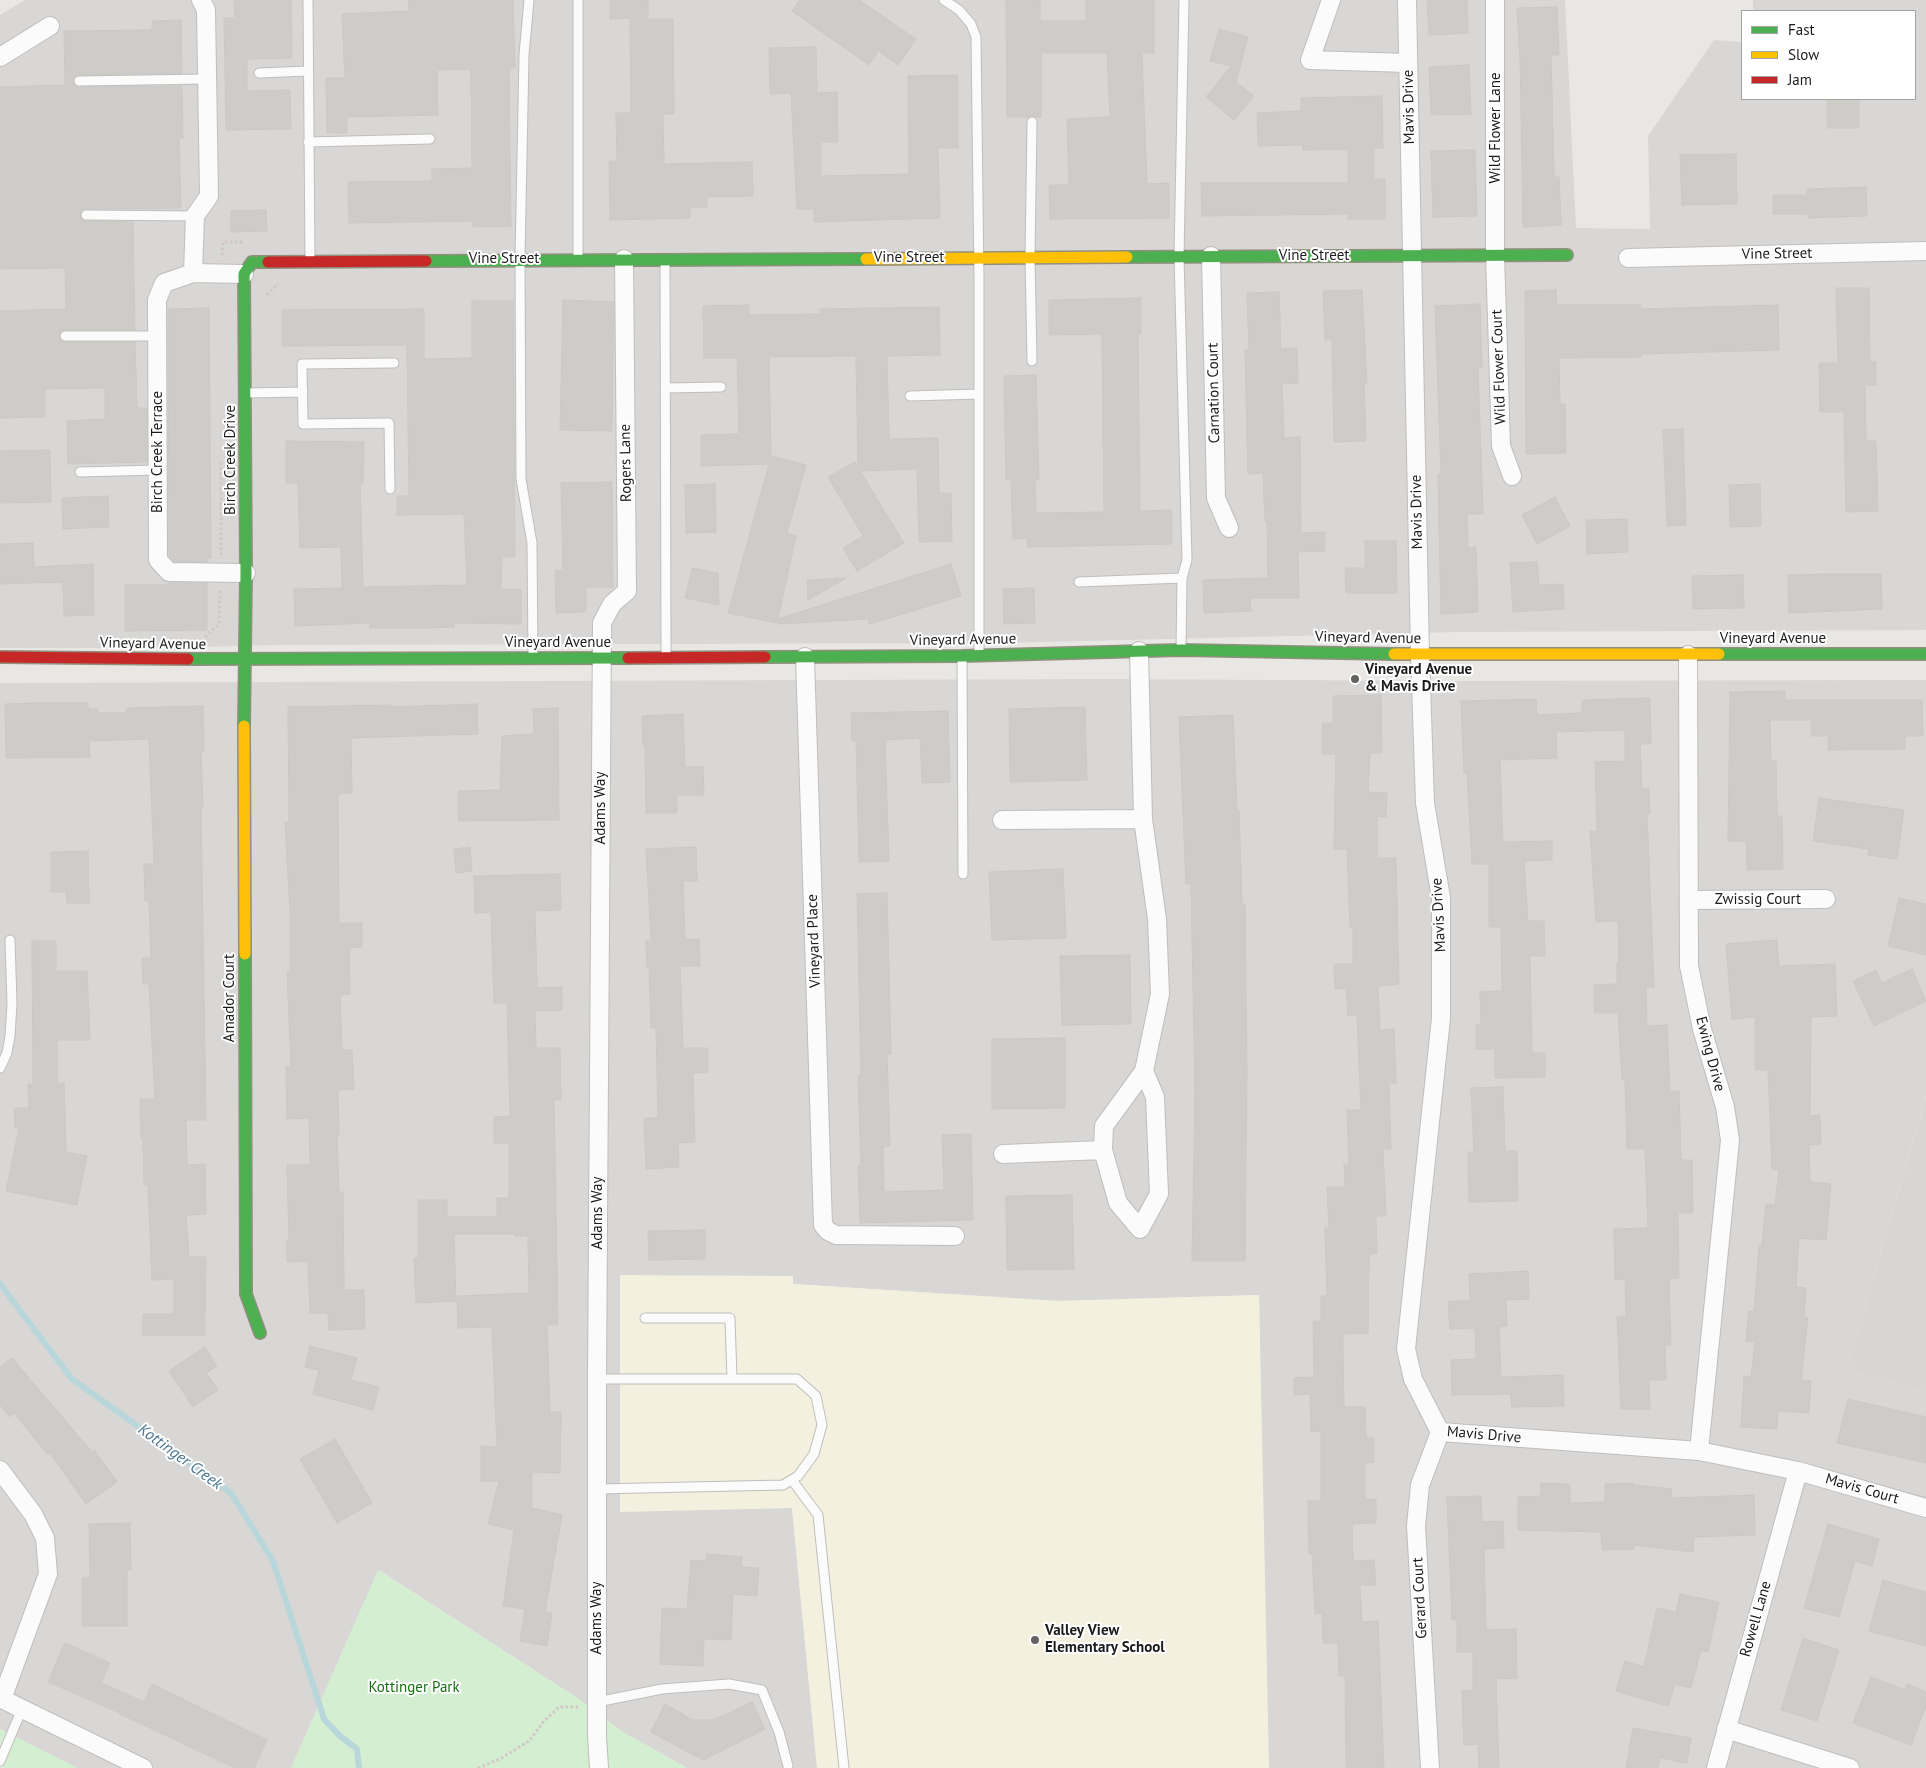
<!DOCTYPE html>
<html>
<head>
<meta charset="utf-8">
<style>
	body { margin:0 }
	#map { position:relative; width:1926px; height:1768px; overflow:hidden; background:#e9e7e4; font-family:"PT Sans",sans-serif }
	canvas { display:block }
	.legend { position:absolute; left:1741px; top:10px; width:175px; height:90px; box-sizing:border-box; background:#fff; border:1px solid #a4a4a4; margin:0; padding:6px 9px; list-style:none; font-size:15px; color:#1b1b1b }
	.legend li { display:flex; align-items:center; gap:10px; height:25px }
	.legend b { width:25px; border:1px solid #a4a4a4 }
</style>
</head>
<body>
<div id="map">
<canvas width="1926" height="1768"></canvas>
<ul class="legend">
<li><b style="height:6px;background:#4caf50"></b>Fast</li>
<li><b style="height:6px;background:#ffc107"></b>Slow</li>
<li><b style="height:6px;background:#c62828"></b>Jam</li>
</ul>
</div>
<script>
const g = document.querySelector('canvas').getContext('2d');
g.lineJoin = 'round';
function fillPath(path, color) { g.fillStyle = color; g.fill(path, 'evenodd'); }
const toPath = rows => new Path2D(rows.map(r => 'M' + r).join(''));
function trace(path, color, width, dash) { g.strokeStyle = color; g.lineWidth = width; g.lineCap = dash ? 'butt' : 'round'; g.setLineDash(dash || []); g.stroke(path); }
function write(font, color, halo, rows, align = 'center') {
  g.font = font + ' "PT Sans",sans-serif'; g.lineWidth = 4; g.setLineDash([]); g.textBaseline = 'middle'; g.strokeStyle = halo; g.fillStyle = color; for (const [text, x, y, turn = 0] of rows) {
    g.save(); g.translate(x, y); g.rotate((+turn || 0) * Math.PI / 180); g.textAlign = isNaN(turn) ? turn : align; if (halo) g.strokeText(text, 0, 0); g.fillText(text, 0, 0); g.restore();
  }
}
fillPath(toPath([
	[25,0,1565,0,1576,228,1650,229,1648,136,1714,40,1742,42,1742,99,1915,99,1915,11,1753,11,1753,0,1926,0,1926,630,1459,632,1002,643,282,645,155,648,0,648,0,15],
	[1098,679,1459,681,1926,680,1926,1096,1847,1370,1926,1392,1926,1768,1268,1768,1259,1295,1059,1301,793,1284,792,1276,620,1276,620,1511,792,1508,817,1768,687,1768,623,1732,579,1699,379,1570,291,1768,78,1768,0,1729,0,683]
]), '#d8d7d5');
fillPath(toPath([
	[620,1275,793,1276,793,1284,1059,1301,1259,1295,1269,1768,817,1768,792,1508,620,1512]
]), '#f3f0df');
fillPath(toPath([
	[1926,1097,1926,1392,1847,1370]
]), '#d7d6d5');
fillPath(toPath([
	[378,1570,579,1699,623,1732,687,1768,291,1768],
	[0,1729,78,1768,0,1768]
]), '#d4eed1');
trace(toPath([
	[0,1284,72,1379,231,1493,273,1561,324,1719,340,1736,357,1749,359,1768]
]), '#b9d7da', 6);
const building = toPath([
	[234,0,291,0,292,58,247,59,247,91,290,90,291,129,226,130,224,18,235,18,234,0],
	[408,0,513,0,515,68,509,68,511,226,473,227,473,221,349,223,348,182,432,181,432,169,472,168,471,69,437,70,438,115,347,117,347,133,327,133,326,78,345,78,342,14,409,11,408,0],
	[610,0,648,0,648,19,673,19,674,114,663,114,664,164,752,162,753,196,707,197,707,207,690,207,690,218,610,220,609,161,617,161,616,113,631,113,630,18,610,19,610,0],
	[800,0,859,0,916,39,898,65,879,51,869,65,792,11,800,0],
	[1006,0,1040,0,1040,21,1086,21,1086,0,1154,0,1154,53,1142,53,1147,184,1169,183,1169,218,1050,219,1049,185,1069,185,1067,119,1110,117,1107,53,1041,53,1041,117,1007,117,1006,0],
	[1427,0,1467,0,1468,33,1429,35,1427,0],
	[1557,7,1559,55,1551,55,1554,177,1559,177,1561,225,1523,227,1520,56,1517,8,1557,7],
	[181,20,182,73,79,75,73,78,74,85,79,87,182,86,183,138,179,138,181,208,86,209,80,214,81,218,85,221,133,222,135,330,65,330,59,336,60,340,65,342,135,342,137,408,147,408,147,462,68,464,67,421,105,419,105,388,45,389,45,417,0,418,0,311,66,309,65,268,0,269,0,87,65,85,64,31,152,30,152,21,181,20],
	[1219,29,1248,37,1236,82,1254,96,1234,120,1206,97,1231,66,1210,61,1219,29],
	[816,47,817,93,837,92,838,142,821,142,821,176,909,174,908,76,958,75,958,148,938,148,940,218,814,222,814,209,797,209,791,93,770,94,769,48,816,47],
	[1469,65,1471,114,1431,115,1429,67,1469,65],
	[1382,96,1383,148,1374,148,1374,179,1385,179,1385,219,1348,219,1348,214,1202,216,1201,183,1348,183,1348,149,1303,150,1303,145,1258,146,1257,113,1301,111,1301,98,1382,96],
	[1827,99,1859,99,1859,128,1827,128,1827,99],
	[1475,150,1477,216,1433,217,1431,151,1475,150],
	[1736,154,1737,204,1682,205,1680,155,1736,154],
	[1866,187,1867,216,1808,218,1808,214,1773,214,1773,195,1807,195,1807,189,1866,187],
	[266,210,267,231,231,232,231,211,266,210],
	[1836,288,1869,288,1870,362,1876,362,1876,385,1865,385,1866,441,1876,441,1878,511,1846,512,1844,412,1820,412,1819,363,1838,363,1836,288],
	[1362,290,1367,383,1364,383,1366,441,1334,442,1332,340,1325,340,1323,291,1362,290],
	[1556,290,1557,305,1641,305,1641,309,1778,305,1779,350,1641,354,1641,357,1559,358,1560,404,1565,404,1566,453,1526,454,1525,291,1556,290],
	[1279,292,1281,349,1297,348,1298,383,1282,384,1284,438,1300,437,1301,533,1325,532,1325,551,1298,552,1299,598,1250,598,1251,611,1204,613,1203,580,1268,578,1267,521,1265,521,1263,473,1248,474,1245,350,1249,350,1247,293,1279,292],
	[1141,298,1141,334,1138,334,1140,511,1172,510,1172,544,1028,547,1027,538,1013,539,1011,480,1006,480,1004,376,1036,375,1039,480,1035,480,1036,513,1104,512,1102,334,1049,335,1049,300,1141,298],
	[563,300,614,302,612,431,560,430,563,300],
	[472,301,513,301,515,557,502,557,501,589,521,590,521,624,454,623,454,627,423,628,370,628,370,623,295,626,294,589,342,588,341,547,300,548,298,483,286,483,286,441,364,442,363,483,360,483,363,587,467,585,464,514,397,515,397,496,409,496,407,345,282,346,282,310,424,309,424,359,472,358,472,301],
	[1480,304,1482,368,1478,368,1483,514,1467,514,1468,548,1476,547,1478,612,1441,614,1438,474,1441,474,1435,306,1480,304],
	[749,305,749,315,820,314,820,309,939,307,940,355,887,356,889,439,938,438,939,493,951,493,952,541,919,542,917,469,860,471,904,543,857,571,843,548,863,536,828,477,855,462,858,467,856,356,769,357,771,456,806,465,787,533,796,536,777,623,728,613,769,464,701,466,701,435,739,434,737,358,704,358,703,306,749,305],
	[209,308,211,558,207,558,207,562,174,561,169,556,168,309,209,308],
	[1683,429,1686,525,1667,526,1663,430,1683,429],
	[50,450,51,502,0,503,0,451,50,450],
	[612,482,613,587,586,587,586,612,556,613,555,570,563,570,561,483,612,482],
	[715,484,716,532,686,533,685,485,715,484],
	[1760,484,1761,526,1730,527,1729,485,1760,484],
	[108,496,109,527,63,529,62,498,108,496],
	[1555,497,1570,526,1537,544,1522,515,1555,497],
	[1627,519,1628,552,1587,554,1586,520,1627,519],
	[1365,541,1396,541,1397,593,1346,593,1345,568,1365,568,1365,541],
	[33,543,34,567,93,564,94,615,64,616,63,582,0,584,0,544,33,543],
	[1537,562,1539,585,1563,584,1564,609,1513,612,1510,563,1537,562],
	[951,564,961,596,870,624,868,619,779,624,778,619,951,564],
	[692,568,718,573,719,605,685,598,692,568],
	[1828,574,1881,574,1882,609,1789,613,1788,575,1828,574],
	[1743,575,1744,608,1693,609,1692,576,1743,575],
	[846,578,808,600,807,580,846,578],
	[169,583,207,583,207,630,125,631,125,585,169,585,169,583],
	[1034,588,1035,623,1004,624,1003,589,1034,588],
	[1785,691,1785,700,1922,700,1923,736,1905,736,1905,749,1828,750,1828,736,1811,736,1811,720,1770,720,1771,761,1776,761,1777,816,1782,816,1783,869,1747,870,1746,841,1728,841,1730,692,1785,691],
	[1381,695,1382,753,1370,753,1368,792,1387,793,1386,817,1377,816,1377,858,1396,858,1399,984,1378,986,1380,1030,1394,1029,1396,1083,1389,1083,1391,1149,1383,1149,1386,1216,1376,1216,1377,1254,1369,1254,1368,1333,1343,1334,1343,1348,1344,1407,1365,1407,1366,1438,1374,1438,1374,1462,1365,1463,1365,1500,1376,1499,1376,1523,1352,1524,1353,1561,1374,1560,1376,1585,1360,1585,1362,1622,1378,1621,1384,1768,1346,1768,1345,1676,1339,1676,1338,1643,1323,1643,1322,1613,1315,1614,1312,1554,1309,1554,1308,1501,1321,1501,1321,1431,1311,1432,1310,1394,1294,1395,1294,1378,1314,1377,1313,1321,1321,1321,1321,1296,1327,1296,1325,1228,1329,1228,1327,1187,1345,1187,1344,1164,1349,1164,1347,1110,1361,1110,1357,1015,1348,1016,1346,988,1335,989,1334,964,1353,964,1353,927,1350,927,1347,849,1334,849,1336,754,1322,754,1322,723,1333,723,1333,696,1381,695],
	[1650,698,1651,744,1640,744,1642,789,1649,788,1650,814,1647,814,1654,987,1646,987,1647,1026,1667,1025,1670,1091,1679,1091,1681,1160,1692,1160,1693,1213,1678,1213,1679,1278,1669,1279,1671,1345,1665,1345,1666,1380,1649,1380,1650,1409,1621,1409,1617,1317,1626,1316,1625,1279,1615,1280,1614,1229,1648,1228,1645,1149,1627,1149,1625,1080,1622,1080,1618,1013,1594,1013,1594,985,1617,984,1617,963,1619,963,1618,921,1596,922,1590,831,1597,831,1595,762,1625,761,1625,730,1556,732,1557,758,1500,760,1503,842,1552,841,1552,860,1524,861,1528,921,1544,921,1545,956,1530,956,1532,1053,1545,1053,1545,1077,1495,1078,1495,1049,1476,1049,1476,1025,1481,1025,1480,992,1502,991,1501,927,1489,927,1489,864,1472,864,1467,773,1464,773,1461,701,1536,699,1537,715,1582,713,1582,700,1650,698],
	[35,703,88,703,88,709,98,709,98,713,126,713,126,708,203,706,204,751,201,751,203,808,201,808,206,1120,186,1120,187,1165,205,1164,206,1214,186,1215,189,1257,206,1257,205,1317,200,1317,205,1318,205,1335,143,1335,143,1314,174,1314,174,1279,152,1280,148,1185,144,1185,143,1138,141,1138,140,1099,155,1099,149,984,143,984,142,958,151,958,149,901,145,901,144,864,154,864,149,739,89,741,90,757,6,758,5,704,35,703],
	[477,704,478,734,351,738,352,793,338,794,339,923,362,923,362,947,349,948,350,994,340,995,342,1050,352,1050,354,1089,338,1090,339,1136,337,1136,339,1192,343,1192,344,1290,364,1290,365,1329,329,1330,328,1313,310,1313,308,1261,287,1262,287,1240,289,1240,287,1165,310,1165,309,1118,287,1119,286,1067,291,1067,287,972,290,972,290,911,285,822,289,822,288,707,391,705,391,707,477,704],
	[1085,707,1087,780,1010,782,1009,709,1085,707],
	[558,708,559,820,458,821,458,791,500,790,502,736,534,734,533,709,558,708],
	[948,711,950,782,922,783,920,738,885,740,889,861,859,862,856,740,852,741,851,713,948,711],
	[683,714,685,767,703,767,704,795,677,795,677,813,646,813,645,745,643,745,642,716,683,714],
	[1233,715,1237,810,1239,810,1242,904,1245,904,1247,1071,1245,1261,1192,1261,1195,1094,1191,884,1186,884,1179,717,1233,715],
	[1819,798,1904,810,1897,859,1868,855,1868,849,1813,841,1819,798],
	[470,847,472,871,456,873,454,849,470,847],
	[696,847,697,881,683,881,685,940,699,939,700,966,680,966,683,1048,708,1048,708,1072,693,1073,695,1142,678,1143,679,1167,646,1169,644,1118,658,1118,656,1028,651,1028,649,967,647,967,646,941,651,941,646,849,696,847],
	[88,851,89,903,67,903,66,892,51,892,51,852,88,851],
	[1063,869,1066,938,992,940,989,872,1063,869],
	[560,874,561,910,535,911,537,988,562,987,562,1010,535,1011,536,1048,560,1048,561,1100,554,1100,558,1325,547,1325,550,1412,561,1412,560,1473,532,1472,532,1508,562,1515,545,1612,552,1613,547,1646,520,1641,525,1609,503,1606,514,1530,488,1524,499,1481,481,1481,481,1446,497,1447,492,1327,458,1328,457,1296,529,1293,528,1236,514,1236,515,1234,454,1234,456,1301,416,1303,414,1259,418,1258,418,1200,447,1200,447,1217,497,1217,497,1198,509,1198,509,1143,494,1143,494,1117,510,1116,507,1003,494,1003,491,912,475,913,474,876,560,874],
	[887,893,891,1054,887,1054,890,1146,883,1147,884,1192,944,1190,942,1135,971,1134,973,1220,860,1223,858,1166,861,1166,858,1075,861,1075,857,894,887,893],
	[1899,898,1926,904,1926,955,1888,946,1899,898],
	[1777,940,1779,966,1835,964,1837,1016,1811,1017,1810,1116,1820,1115,1821,1144,1809,1145,1810,1182,1831,1184,1826,1240,1799,1238,1796,1287,1806,1288,1804,1317,1808,1318,1801,1380,1811,1381,1809,1413,1778,1411,1777,1429,1741,1427,1744,1376,1751,1377,1755,1342,1746,1341,1749,1311,1754,1312,1759,1245,1762,1246,1766,1204,1775,1205,1779,1170,1772,1170,1768,1070,1755,1070,1755,1017,1732,1019,1726,944,1777,940],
	[32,941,56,941,56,971,87,971,90,1040,57,1040,57,1083,64,1083,66,1152,87,1156,77,1205,6,1191,19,1128,15,1128,14,1108,29,1108,28,1084,33,1084,32,941],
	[1130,955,1131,1024,1062,1025,1060,956,1130,955],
	[1912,969,1926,1001,1874,1026,1853,981,1876,970,1882,983,1912,969],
	[1065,1038,1065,1108,992,1109,992,1039,1065,1038],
	[1503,1087,1505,1151,1517,1151,1518,1201,1469,1202,1468,1152,1474,1152,1471,1088,1503,1087],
	[1072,1195,1074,1269,1007,1270,1006,1196,1072,1195],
	[705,1230,705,1259,649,1260,648,1231,705,1230],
	[1528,1271,1529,1299,1506,1300,1507,1326,1499,1327,1501,1377,1563,1375,1564,1406,1512,1407,1511,1394,1452,1395,1451,1360,1476,1359,1475,1328,1450,1329,1448,1302,1470,1300,1469,1274,1528,1271],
	[310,1346,357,1358,351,1380,379,1387,373,1410,313,1394,319,1370,305,1367,310,1346],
	[205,1347,217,1366,206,1373,218,1390,193,1407,169,1371,205,1347],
	[12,1358,92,1452,94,1450,117,1482,86,1504,50,1453,48,1455,14,1413,10,1417,0,1405,0,1367,12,1358],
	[1848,1399,1926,1417,1926,1463,1837,1443,1848,1399],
	[335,1439,372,1503,337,1523,300,1459,335,1439],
	[1541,1483,1570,1484,1570,1503,1605,1502,1605,1484,1633,1483,1633,1485,1672,1489,1671,1498,1754,1495,1755,1535,1694,1537,1693,1552,1634,1545,1634,1549,1602,1550,1601,1532,1518,1530,1518,1497,1541,1496,1541,1483],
	[1481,1496,1482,1522,1503,1521,1504,1548,1484,1549,1486,1630,1516,1629,1517,1678,1496,1679,1499,1768,1479,1768,1478,1744,1464,1745,1462,1691,1473,1690,1473,1652,1457,1652,1457,1620,1452,1620,1447,1497,1481,1496],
	[130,1523,131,1570,127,1570,127,1626,82,1626,82,1578,90,1578,89,1524,130,1523],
	[1828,1524,1879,1539,1872,1566,1855,1561,1839,1617,1804,1608,1828,1524],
	[707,1554,742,1557,741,1567,759,1568,757,1596,733,1594,731,1640,704,1639,703,1666,660,1664,662,1608,687,1609,691,1560,706,1561,707,1554],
	[1883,1580,1926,1592,1926,1646,1869,1631,1883,1580],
	[1680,1594,1719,1602,1708,1652,1701,1650,1691,1688,1675,1684,1668,1706,1616,1691,1625,1661,1644,1667,1657,1608,1676,1612,1680,1594],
	[1803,1638,1839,1650,1817,1721,1781,1710,1803,1638],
	[65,1643,110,1663,101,1683,144,1702,152,1684,267,1740,254,1768,235,1768,120,1714,120,1713,48,1682,65,1643],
	[1871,1677,1905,1690,1907,1684,1926,1692,1926,1706,1911,1745,1853,1723,1871,1677],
	[752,1702,765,1729,703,1760,651,1732,665,1704,693,1720,713,1720,752,1702],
	[1633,1728,1691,1738,1687,1763,1660,1758,1658,1768,1626,1768,1633,1728]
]);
fillPath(building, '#ceccc9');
trace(building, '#ccc8c5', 1);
const lane = toPath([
	[308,0,310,260],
	[529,0,524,55,520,259,521,479,532,543,533,658],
	[944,0,959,10,971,24,976,37,979,279,979,654],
	[259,73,308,71],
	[79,81,207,79],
	[1032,122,1030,257,1032,361],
	[308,142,430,139],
	[86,215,195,216],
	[578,259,578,0],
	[665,261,666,658],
	[65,336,157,336],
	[665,388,721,387],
	[246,393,303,392],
	[910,396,979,394],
	[80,472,158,470],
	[390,489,389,423,303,424,302,364,394,363],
	[1079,582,1182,578],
	[1181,649,1182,578,1187,560,1179,257,1184,0],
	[962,656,963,874],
	[0,1068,7,1053,10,1036,12,1004,10,940],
	[645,1318,730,1318,732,1379],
	[597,1379,797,1379,816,1396,822,1425,814,1454,798,1476,783,1485,597,1489],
	[792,1480,818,1515,844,1768],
	[597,1702,662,1689,729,1684,762,1690,779,1732,788,1766],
	[0,1761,22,1709]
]);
const street = toPath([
	[1331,0,1310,60,1408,63],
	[1407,0,1420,654,1425,803,1441,898,1441,1018,1406,1349,1413,1379,1440,1432],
	[1495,0,1495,255,1501,446,1512,476],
	[0,57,50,26],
	[1211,256,1216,498,1229,528],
	[1628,258,1926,251],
	[193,273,195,216,209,196,206,10,201,0],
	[244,274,193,273,164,283,157,300,158,560,169,572,246,573],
	[1139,651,1143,819,1157,919,1160,994,1144,1071,1104,1126,1103,1150,1118,1203,1140,1229,1159,1194,1155,1097,1144,1071],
	[1688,655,1689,966,1702,1029,1725,1107,1730,1140,1699,1451],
	[805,657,823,1225,828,1231,836,1235,955,1236],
	[1002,820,1143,819],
	[1689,900,1826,899],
	[1003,1154,1103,1150],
	[1440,1432,1699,1451,1798,1471,1926,1508],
	[0,1470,33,1514,45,1538,48,1574,2,1699],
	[0,1698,143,1768],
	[1726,1729,1850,1768],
	[599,1768,597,1736,597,1379,602,623,612,604,627,591,624,259],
	[1430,1768,1416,1526,1420,1485,1440,1432],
	[1716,1768,1798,1471]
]);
const fast = toPath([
	[1127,257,1567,255],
	[426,261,866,259],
	[1719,654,1926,654],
	[765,657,962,656,1181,650,1394,654],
	[188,659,628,658],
	[244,726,246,573,244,274,252,262,268,262],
	[245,954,246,1294,260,1333]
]);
const slow = toPath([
	[866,259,1127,257],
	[1394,654,1719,654],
	[244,726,245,954]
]);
const jam = toPath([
	[268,262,426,261],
	[0,657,188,659],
	[628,658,765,657]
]);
trace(lane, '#bfbebc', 11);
trace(street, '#bfbebc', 20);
trace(fast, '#91907e', 14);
trace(slow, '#91907e', 14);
trace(jam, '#91907e', 14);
trace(toPath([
	[222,255,223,242,243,242],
	[267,295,278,284],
	[221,555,221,461],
	[205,637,219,624,220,591],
	[478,1768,500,1759,529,1741,544,1721,559,1707,578,1707]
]), '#d3c6c6', 3, [2.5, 2.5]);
trace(lane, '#fcfbfb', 9);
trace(street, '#fcfbfb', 18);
trace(fast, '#4caf50', 11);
trace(slow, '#ffc107', 11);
trace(jam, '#c62828', 11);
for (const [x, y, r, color] of [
	[1355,679,5,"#636261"],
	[1035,1640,5,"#636261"]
]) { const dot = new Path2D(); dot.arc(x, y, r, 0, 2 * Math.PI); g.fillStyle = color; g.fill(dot); trace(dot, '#fff', 2); }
write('15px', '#1b1b1b', '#fff', [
	["Mavis Drive",1409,107,-91],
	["Wild Flower Lane",1496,128,-90],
	["Vine Street",1777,254,-1],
	["Vine Street",1314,256],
	["Vine Street",909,258],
	["Vine Street",504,259],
	["Wild Flower Court",1499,367,-92],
	["Carnation Court",1214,393,-91],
	["Birch Creek Terrace",158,452,-90],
	["Birch Creek Drive",231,460,-90],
	["Rogers Lane",626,463,-91],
	["Mavis Drive",1417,512,-91],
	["Vineyard Avenue",1368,638,1],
	["Vineyard Avenue",1773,639],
	["Vineyard Avenue",963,640,-1],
	["Vineyard Avenue",558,643],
	["Vineyard Avenue",153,644,1],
	["Adams Way",601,808,-90],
	["Zwissig Court",1758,900],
	["Mavis Drive",1439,915,-93],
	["Vineyard Place",814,941,-92],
	["Amador Court",230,998,-90],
	["Ewing Drive",1710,1054,75],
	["Adams Way",598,1213,-90],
	["Mavis Drive",1484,1435,5],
	["Mavis Court",1862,1489,16],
	["Gerard Court",1420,1598,-93],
	["Adams Way",597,1618,-90],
	["Rowell Lane",1756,1619,-74]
]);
write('bold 15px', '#1b1b1b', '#fff', [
	["Vineyard Avenue",1365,670],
	["& Mavis Drive",1365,687],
	["Valley View",1045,1631],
	["Elementary School",1045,1648]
], 'left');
write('15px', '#176e14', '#fff', [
	["Kottinger Park",414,1688]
]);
write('italic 16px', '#4b7793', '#fff', [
	["Kottinger Creek",180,1457,36]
]);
</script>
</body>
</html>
